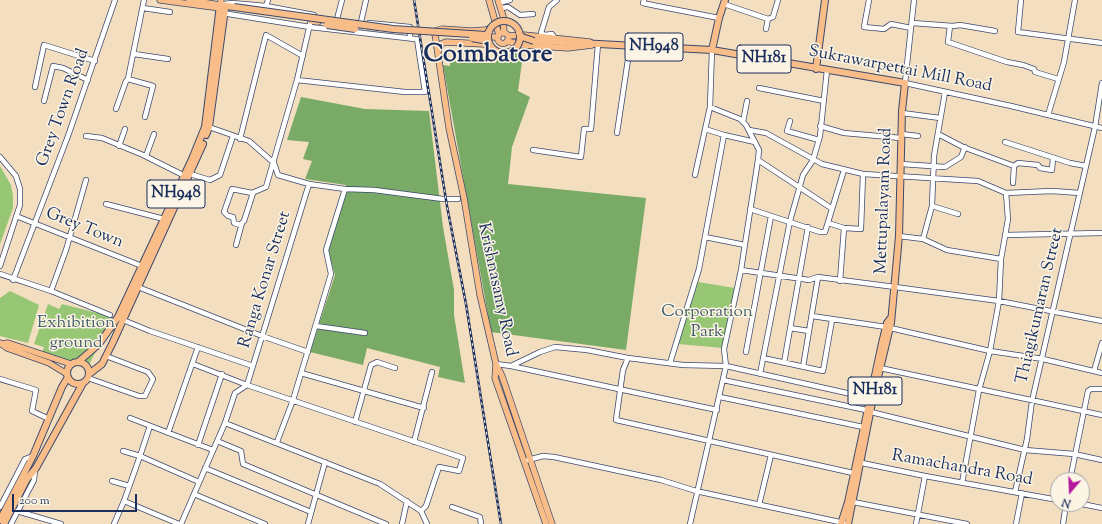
<!DOCTYPE html>
<html>
<head>
<meta charset="utf-8">
<style>
	body { margin:0 }
	#map { position:relative; width:1102px; height:524px; overflow:hidden; background:#f3dec0; font-family:"Sorts Mill Goudy",serif }
	canvas { display:block }
	.north { position:absolute; left:1050px; top:472px; width:40px; height:40px; box-sizing:border-box; background:#fcf5e5; border:1px solid #a2a6af; border-radius:50%; rotate:199deg; font-size:11px; font-weight:700; line-height:16px; text-align:center; color:#1b2f5e }
	.north::after { content:''; display:block; margin:auto; width:14px; height:18px; background:#b5179e; clip-path:polygon(50% 0,100% 100%,50% 72%,0 100%) }
	.scale { position:absolute; left:12px; top:494px; width:125px; height:18px; box-sizing:border-box; border:2px solid #1b2f5e; border-top:0; padding-left:5px; font-size:12px; line-height:14px; white-space:nowrap; color:#1b2f5e; -webkit-text-stroke:3px #fcf5e5; paint-order:stroke }
</style>
</head>
<body>
<div id="map">
<canvas width="1102" height="524"></canvas>
<div class="north">N</div>
<div class="scale">200 m</div>
</div>
<script>
const g = document.querySelector('canvas').getContext('2d');
g.lineJoin = 'round';
function fillPath(path, color) { g.fillStyle = color; g.fill(path, 'evenodd'); }
const toPath = rows => new Path2D(rows.map(r => 'M' + r).join(''));
function trace(path, color, width, dash) { g.strokeStyle = color; g.lineWidth = width; g.lineCap = dash ? 'butt' : 'round'; g.setLineDash(dash || []); g.stroke(path); }
function write(font, color, halo, rows, align = 'center') {
  g.font = font + ' "Sorts Mill Goudy",serif'; g.lineWidth = 3; g.setLineDash([]); g.textBaseline = 'middle'; g.strokeStyle = halo; g.fillStyle = color; for (const [text, x, y, turn = 0] of rows) {
    g.save(); g.translate(x, y); g.rotate((+turn || 0) * Math.PI / 180); g.textAlign = isNaN(turn) ? turn : align; if (halo) g.strokeText(text, 0, 0); g.fillText(text, 0, 0); g.restore();
  }
}
fillPath(toPath([
	[0,166,11,185,13,196,13,208,0,244],
	[698,282,735,288,723,348,678,344],
	[10,291,39,305,28,343,0,336,0,298],
	[48,304,59,309,62,304,113,317,89,365,80,365,42,353,44,347,34,344]
]), '#97c675');
fillPath(toPath([
	[524,47,518,91,530,97,512,147,508,184,646,198,626,350,491,332,443,65,450,66,450,61,496,63,496,57,511,56],
	[301,97,365,109,429,111,443,227,454,290,454,315,465,383,438,377,440,367,367,348,363,365,310,352,335,275,328,251,346,185,305,179,312,161,303,159,309,142,287,140]
]), '#79ab66');
trace(toPath([
	[350,26,379,30]
]), '#c8bbac', 5.5, [5.5, 3]);
const minor = toPath([
	[144,0,128,79,153,86,145,117],
	[644,0,643,3,652,5,719,18],
	[869,0,864,27,884,29,891,24,911,28],
	[914,0,905,83,1011,106,1102,128],
	[1021,0,1018,32,1102,43],
	[499,3,510,0],
	[224,4,232,3,266,6,314,15],
	[724,4,768,19,773,17,778,0],
	[266,6,268,0],
	[143,8,170,12],
	[501,8,508,7,520,15,533,14],
	[222,13,310,27,415,39,417,39,425,92,405,92,297,80],
	[337,19,342,0],
	[361,22,366,0],
	[369,23,410,27,410,38],
	[912,23,953,26,960,25,995,31],
	[950,26,948,42,1007,62,1023,65,1034,69,1035,72,1058,79],
	[766,29,768,19],
	[554,37,552,34,545,35,541,33,549,7,557,0],
	[134,54,168,59],
	[35,87,44,45,95,61],
	[759,88,824,101],
	[44,101,53,66,63,68,88,80],
	[710,107,740,119,746,125,759,150,758,160,831,208],
	[116,109,126,81,128,79],
	[902,113,940,118],
	[1048,115,1064,62,1075,0],
	[790,121,787,131,819,140],
	[743,122,747,101],
	[820,126,844,133,901,138],
	[209,127,249,141,274,163],
	[749,130,766,133,822,164,863,174,978,181,1006,193,1052,191,1080,193],
	[617,133,630,46],
	[901,134,918,136],
	[938,134,963,147,1014,166,1018,163,1038,165,1040,168,1052,170,1053,158],
	[724,135,755,142],
	[86,136,102,138,143,155,185,176],
	[240,139,266,35,303,56],
	[1005,142,1070,163,1086,166],
	[119,146,125,129],
	[533,150,581,157,584,129,591,129,598,44],
	[146,156,154,134],
	[0,157,16,176,20,189,20,205,0,266],
	[274,163,278,175,309,184,345,189,374,190,443,199,458,199],
	[901,164,945,167,961,157,965,147],
	[190,174,210,180,220,175,233,136],
	[695,175,710,107,712,50],
	[1013,183,1014,166],
	[253,193,244,221,240,225,234,223,233,217,228,216,224,212,232,189,252,193,266,187,297,80,310,24],
	[106,204,164,219],
	[932,206,934,156,945,92],
	[750,209,820,232,825,232,844,170],
	[16,216,142,266],
	[828,223,844,228],
	[1006,235,1102,233],
	[899,236,923,239,947,250,1001,259],
	[705,237,745,245],
	[923,239,932,206,958,214],
	[236,245,242,223],
	[741,270,809,280,818,277,895,287,999,301,1102,321],
	[0,274,51,291,110,315],
	[13,280,68,136,115,0],
	[840,281,844,228,861,229,863,174],
	[138,287,262,336,308,352],
	[51,291,66,250,86,180],
	[812,316,886,327,990,351,1043,359,1102,373],
	[123,320,150,331,253,366],
	[316,326,365,333],
	[790,328,809,331],
	[746,352,771,216],
	[628,358,623,370,616,420,853,473],
	[763,358,823,371,832,320],
	[670,363,699,269,724,135,705,129],
	[784,363,808,227],
	[193,364,247,385,463,458,459,471,439,467,426,506,421,511],
	[496,364,511,366,717,410],
	[511,366,540,352,555,347,587,350,628,358,683,365,726,366,869,398],
	[803,367,818,277],
	[880,368,1102,415],
	[1094,371,1102,343],
	[301,373,424,408],
	[760,374,790,221,803,175,813,160,820,136,827,70],
	[88,378,139,396,145,396,153,379,148,372,106,356],
	[0,379,36,390,32,411,49,419],
	[723,380,866,410],
	[247,385,309,184],
	[720,397,863,427],
	[871,412,1025,450,1074,454,1102,460],
	[130,418,213,450],
	[355,422,371,365,377,362,395,368],
	[225,423,380,484,421,511,427,524],
	[168,433,198,347],
	[217,441,241,451,243,464,386,524],
	[277,442,293,400,331,274,326,250,345,189],
	[414,442,432,372],
	[198,445,222,374],
	[123,451,140,456,150,426],
	[528,460,543,456,554,457,661,480,696,491,844,523],
	[862,463,925,476,1058,500],
	[205,468,311,512],
	[1070,480,1088,391,1091,389,1102,389],
	[112,481,129,486],
	[962,483,979,390,990,351,999,301,1001,259,1008,219,1006,193],
	[1015,492,1027,439,1032,401,1095,127,1102,83],
	[194,494,265,524],
	[124,501,179,524],
	[853,502,967,524],
	[1082,504,1102,508],
	[759,505,771,455],
	[0,507,25,459,33,456],
	[452,507,480,517,481,524],
	[17,511,61,524],
	[11,524,34,480,35,470],
	[114,524,124,501,140,456,199,482],
	[181,524,225,423,235,393,247,385],
	[308,524,325,462],
	[402,524,407,501],
	[690,524,726,366,724,349,741,270,758,160],
	[916,524,925,476],
	[1016,524,1022,493],
	[1063,524,1066,504]
]);
const major = toPath([
	[160,0,220,8],
	[189,0,220,5,221,0],
	[489,0,499,35],
	[498,0,503,16,504,33],
	[311,21,318,22],
	[491,28,485,30,472,31,442,29,435,31,435,34,449,128,464,198,480,295,496,364,502,376,552,524],
	'497.5 38a5.5 5.5 0 1 1 11 0a5.5 5.5 0 1 1-11 0Z',
	[508,36,524,35,590,42],
	[489,37,498,37],
	[507,41,521,45,568,48,592,45],
	[438,52,441,44,446,42,483,44,490,46],
	[0,343,7,348,49,363,67,374],
	[1,344,8,343,71,364],
	[496,365,495,378,546,524]
]);
const highway = toPath([
	[519,41,523,40,712,50,905,83,902,111,899,236,891,323,873,398,848,524],
	[712,50,719,18,725,0],
	[816,69,825,0],
	[206,135,209,127,225,9],
	[78,362,99,344,118,317,192,159,205,127,220,5,234,7],
	'67 373a11 11 0 1 1 22 0a11 11 0 1 1-22 0Z',
	[89,374,102,364,113,342,203,144],
	[0,520,33,456,62,387,68,377],
	[4,524,27,479,36,468,83,383],
	[841,524,848,502,882,343,887,323,890,319]
]);
trace(minor, '#3b496d', 6);
trace(major, '#3b496d', 7);
trace(highway, '#3b496d', 8);
trace(minor, '#fff', 4.5);
trace(major, '#f8bd88', 5.5);
trace(highway, '#f8bd88', 6);
const rail = toPath([
	[414,0,447,206,466,304,501,524]
]);
trace(rail, '#1b2f5e', 2.5);
trace(rail, '#fcf5e5', 1, [3]);
const highwayBridge = toPath([
	[234,7,393,29,486,35,489,32],
	'488 37a16 16 0 1 1 32 0a16 16 0 1 1-32 0Z',
	[327,25,355,29],
	[519,33,522,37,534,41],
	[472,38,488,41]
]);
trace(highwayBridge, '#3b496d', 8, []);
trace(highwayBridge, '#f8bd88', 6);
for (const [x, y, w] of [
	[654,47,58],
	[764,59,54],
	[176,194,58],
	[875,391,54]
]) { const box = new Path2D(); box.roundRect(x - w / 2, y - 14, w, 28, 3); g.fillStyle = '#fcf5e5'; g.fill(box); trace(box, '#1b2f5e', 1); }
write('bold 16px', '#1b2f5e', null, [
	["NH948",654,47],
	["NH181",764,59],
	["NH948",176,194],
	["NH181",875,391]
]);
write('17px', '#1b2f5e', '#fcf5e5', [
	["Sukrawarpettai Mill Road",900,70,11],
	["Grey Town Road",64,108,-70],
	["Mettupalayam Road",885,201,-88],
	["Grey Town",84,229,22],
	["Ranga Konar Street",266,280,-73],
	["Krishnasamy Road",496,290,78],
	["Thiagikumaran Street",1041,306,-77],
	["Ramachandra Road",962,469,10]
]);
write('17px', '#405c65', '#fcf5e5', [
	["Corporation",707,313],
	["Park",707,333],
	["Exhibition",76,324],
	["ground",76,344]
]);
write('bold 25px', '#1b2f5e', '#fcf5e5', [
	["Coimbatore",488,57]
]);
</script>
</body>
</html>
